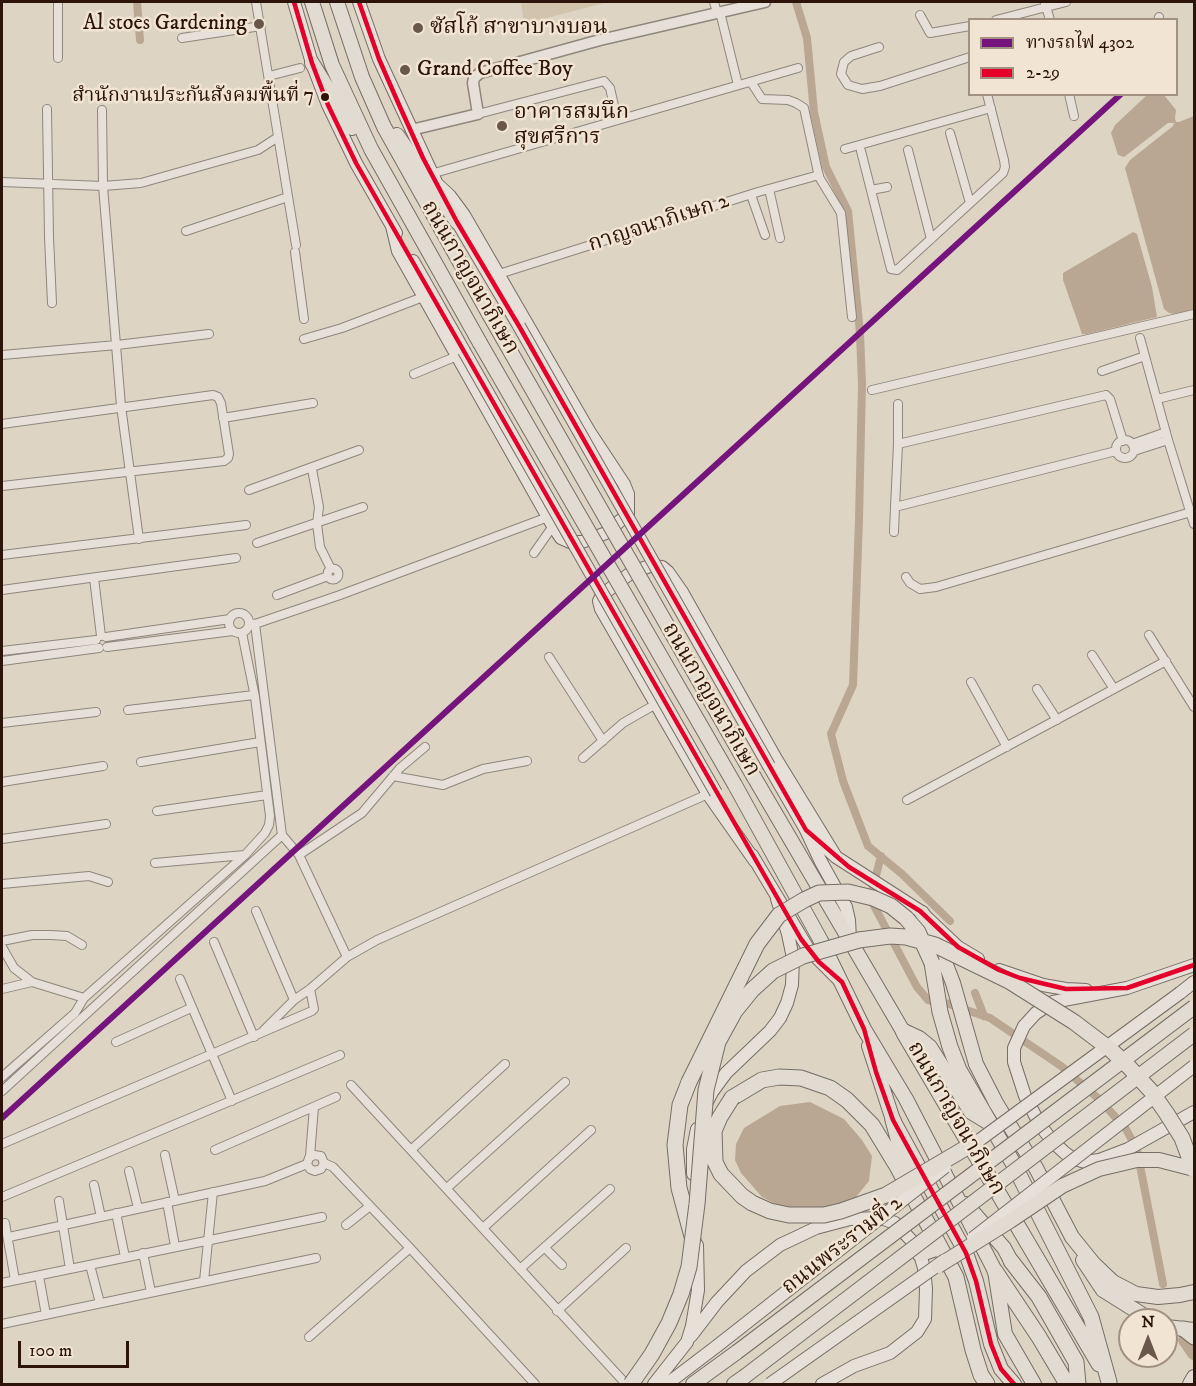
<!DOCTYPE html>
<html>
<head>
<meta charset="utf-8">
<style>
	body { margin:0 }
	#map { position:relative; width:1196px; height:1386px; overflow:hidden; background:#ded4c4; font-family:"IM FELL DW Pica","Noto Serif Thai",serif }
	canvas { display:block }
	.frame { position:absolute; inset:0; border:3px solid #2c140a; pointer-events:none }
	.legend { position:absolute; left:968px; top:18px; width:210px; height:78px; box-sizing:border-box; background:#f1e4d2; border:2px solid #a29182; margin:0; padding:8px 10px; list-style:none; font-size:18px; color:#2c140a }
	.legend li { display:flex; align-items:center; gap:12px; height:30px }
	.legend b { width:30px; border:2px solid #a29182 }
	.north { position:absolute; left:1118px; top:1308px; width:60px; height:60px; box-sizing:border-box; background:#f1e4d2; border:2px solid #a29182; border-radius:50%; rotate:0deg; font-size:16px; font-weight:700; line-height:24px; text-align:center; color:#2c140a }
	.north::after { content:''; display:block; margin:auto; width:21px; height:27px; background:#6a574b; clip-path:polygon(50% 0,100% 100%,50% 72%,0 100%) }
	.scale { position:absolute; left:18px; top:1341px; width:111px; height:27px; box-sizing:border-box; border:3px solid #2c140a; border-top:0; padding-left:8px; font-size:18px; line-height:21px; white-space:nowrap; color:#2c140a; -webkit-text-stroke:4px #f1e4d2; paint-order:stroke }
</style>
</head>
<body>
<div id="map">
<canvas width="1196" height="1386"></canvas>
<div class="frame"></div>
<ul class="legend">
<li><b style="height:8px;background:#75147c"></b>ทางรถไฟ 4302</li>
<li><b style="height:8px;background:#e4002b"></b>2-29</li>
</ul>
<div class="north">N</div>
<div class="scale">100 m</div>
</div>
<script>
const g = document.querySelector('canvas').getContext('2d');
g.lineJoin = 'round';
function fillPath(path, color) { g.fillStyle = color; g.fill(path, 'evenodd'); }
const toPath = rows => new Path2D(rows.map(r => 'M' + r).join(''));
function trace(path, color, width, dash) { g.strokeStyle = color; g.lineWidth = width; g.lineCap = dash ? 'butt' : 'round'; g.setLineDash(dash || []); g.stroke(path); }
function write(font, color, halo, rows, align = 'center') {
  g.font = font + ' "IM FELL DW Pica","Noto Serif Thai",serif'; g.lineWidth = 5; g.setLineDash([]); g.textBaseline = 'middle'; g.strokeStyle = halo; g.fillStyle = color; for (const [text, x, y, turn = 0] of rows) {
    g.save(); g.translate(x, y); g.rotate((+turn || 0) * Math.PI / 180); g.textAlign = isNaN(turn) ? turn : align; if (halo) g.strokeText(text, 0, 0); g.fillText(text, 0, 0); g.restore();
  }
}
fillPath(toPath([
	[521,2,608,2,524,24]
]), '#d2c3ad');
fillPath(toPath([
	[1147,95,1164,95,1176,110,1175,118,1176,122,1179,122,1194,116,1194,310,1175,314,1169,313,1164,309,1125,168,1130,160,1173,126,1174,123,1168,123,1124,157,1118,155,1111,133,1115,125],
	[1133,232,1137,234,1152,287,1157,317,1087,334,1082,334,1063,280,1063,273],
	[810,1102,844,1119,862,1140,872,1156,869,1181,856,1197,833,1207,787,1210,762,1197,741,1173,735,1160,736,1144,744,1128,780,1106]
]), '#b9a793');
trace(toPath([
	[137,2,140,40],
	[796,2,807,38,814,112,826,167,848,211,860,333,862,384,859,520,853,685,831,734,843,781,868,846,902,874,950,921],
	[881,856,872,891,872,902,917,987,928,1000,949,1004,990,1018,1061,1066,1100,1100,1126,1129,1137,1150,1163,1284],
	[975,993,984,1016]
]), '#b9a793', 8);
trace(toPath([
	[1185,1340,1194,1353]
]), '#b9a793', 14);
const minor = toPath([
	[58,2,58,58],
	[256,2,296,245],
	[714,2,717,13],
	[1045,3,1050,20],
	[720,12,738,85],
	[920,15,930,33,970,26],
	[996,20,1066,2],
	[1158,20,1159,17],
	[182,38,261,26],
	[879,47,851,56,844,62,841,74,848,85,862,89,880,86,970,57],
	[269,76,300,68],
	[751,82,762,99,788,100,796,103,804,108,819,177,841,213,852,317],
	[1069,94,1074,116],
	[47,109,49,237,52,303],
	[102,110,103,186,121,406,139,539],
	[478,114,604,81,610,88,617,119],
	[950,133,970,203],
	[845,149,991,108],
	[908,150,931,239],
	[861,151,891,269,897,270,1003,173,1005,167,1004,160,987,94],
	[431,174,798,68],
	[2,182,103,186,141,183,258,150,278,137],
	[769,189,780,238],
	[871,190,887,187],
	[751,195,765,235],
	[186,231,288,197],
	[295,252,304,319],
	[499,274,758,192,819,175],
	[1140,338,1168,440,1194,524],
	[304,339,342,328,423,297],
	[2,355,117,345,209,334],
	[1102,371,1145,356],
	[414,374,457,356],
	[872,390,1194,314],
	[1157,399,1194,390],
	[898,404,898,444],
	[223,418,313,403],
	[2,424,213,395,218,397,221,403,229,454,228,458,224,461,2,486],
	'1116 449a9 9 0 1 1 18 0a9 9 0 1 1-18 0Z',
	[1132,444,1166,432],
	[1116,451,895,507,898,444,1106,395,1110,399,1123,441],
	[1134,451,1168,440],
	[312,469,319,507,317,524,320,547,331,569],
	[249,490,359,450],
	[894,532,895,507],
	[257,543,363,507],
	[534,553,553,526],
	[2,555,246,525],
	'327.5 574a5.5 5.5 0 1 1 11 0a5.5 5.5 0 1 1-11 0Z',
	[906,577,910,583,920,589,936,587,1191,512],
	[94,578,101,636],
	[2,590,236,558],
	[277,595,328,576],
	'229 623a10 10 0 1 1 20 0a10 10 0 1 1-20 0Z',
	[249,623,255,624,340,595,548,517],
	[1149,635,1194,707],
	[106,637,230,619],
	[107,647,233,631],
	[2,651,96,640],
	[1092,655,1114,689],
	[549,657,603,741],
	[2,661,99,648],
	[971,682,1007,747],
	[1037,689,1057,720],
	[128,710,254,695],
	[2,723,96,712],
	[583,758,623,723,656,704],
	[141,762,260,742],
	[393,776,443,785,483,769,527,761],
	[2,782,103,766],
	[907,800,1166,661],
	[157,811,267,795],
	[282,835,299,855,347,957,377,940,708,794],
	[2,839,106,824],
	[299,855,362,813,400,768,425,747],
	[155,863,245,855],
	[2,884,89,876,108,882],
	[256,911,294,1000],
	[2,941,32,935,51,935,67,936,82,945],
	[214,942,254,1037],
	[2,947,14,968,32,982,84,998],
	[180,979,232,1101],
	[2,989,32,982],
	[264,1030,294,1000,310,989,347,957],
	[116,1042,191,1008],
	[2,1077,75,1013,84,998,245,855,265,833,269,825,270,816,255,697,242,633],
	[351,1085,626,1384],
	[2,1091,282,835,255,624],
	[2,1144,312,1011,314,1009,310,989],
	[215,1150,336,1097],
	[411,1150,505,1064],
	[165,1155,175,1201],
	[310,1156,314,1107],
	[324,1163,333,1167,410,1248,535,1384],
	[129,1171,138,1208],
	[94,1185,101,1217],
	[447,1188,565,1082],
	[2,1197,340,1055],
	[59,1201,70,1269],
	[167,1202,175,1246],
	[116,1213,125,1257],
	[5,1223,15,1280],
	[346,1225,370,1206],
	[483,1228,591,1130],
	[9,1237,265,1181,307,1164,309,1158,314,1155,321,1156,324,1163,321,1169,315,1171,310,1169,307,1164],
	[545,1248,562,1265],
	[143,1253,151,1292],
	[90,1265,100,1303],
	[520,1269,610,1189],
	[39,1276,46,1315],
	[204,1281,213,1192],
	[2,1283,322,1217],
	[557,1311,626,1248],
	[2,1324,316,1258],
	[309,1337,410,1248]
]);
const tertiary = toPath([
	[411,130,478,114,473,83,474,78,480,73,600,40,765,2]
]);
const secondary = toPath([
	[294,2,312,63,328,105,356,163,396,233],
	[359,2,379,59,436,182],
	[452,213,519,326],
	[392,226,398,251,553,526,561,538,570,542,582,542,606,533,628,514,628,494,624,484,589,431,464,215,450,196,435,182],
	[413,261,464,351],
	[769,766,806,830,820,860,846,907,849,920,850,939],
	[806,830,836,857,920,911,958,947,978,959],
	[752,855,809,950,839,980],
	[755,861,708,794,601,609,599,601,602,595,632,572,650,566,662,567,668,572,682,592,776,759,836,857],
	[1194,965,1127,988,1053,1002,1036,1013,1024,1026,1014,1048,1014,1062,1025,1096,1040,1125,1053,1142,1065,1153,1072,1158,1085,1162,1099,1160,1128,1149,1194,1112],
	[999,970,1043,985,1066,989,1086,990],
	[1180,993,1194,982],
	[706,1104,712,1092,726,1073,770,1031,780,1018,787,1003,792,985,793,958,788,934,777,899],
	[693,1174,693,1149,697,1129],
	[691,1336,717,1302,746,1271,780,1245,816,1228,850,1219,881,1218,895,1223,911,1240,920,1254,924,1268,926,1289,925,1319,917,1332,890,1353,854,1366,822,1384],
	[654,1384,687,1342,692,1326,698,1290,697,1245],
	[667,1384,717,1346]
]);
const trunk = toPath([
	[312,2,332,65,371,149,480,343],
	[337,2,362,77,384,127,489,314],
	[312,63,352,128],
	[397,135,457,222],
	[754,777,904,1033],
	[735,785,821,941,864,1029,906,1099,995,1271,1005,1334,1034,1384],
	[922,913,936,939,953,983,976,1064,996,1103,1036,1168,1072,1237,1093,1263,1113,1282,1136,1294,1158,1297,1180,1295,1194,1292],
	[902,1030,919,1038,930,1047,971,1112,989,1123],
	[869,1046,893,1120,966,1253,976,1281,991,1344,1001,1369,1014,1384],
	[966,1204,1004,1248,1011,1261],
	[1083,1260,1103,1290,1151,1320],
	[1166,1327,1194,1330],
	[693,1384,737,1352],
	[734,1384,744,1377],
	[1190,1384,1194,1377]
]);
const motorway = toPath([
	[932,963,940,1012,950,1047,959,1070,1013,1163,1091,1317,1109,1382],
	[904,1033,1099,1364],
	[689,1082,680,1105,675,1145,679,1188,693,1240],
	[732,1098,762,1080,779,1077,801,1078,830,1088,847,1100,872,1125,897,1166,956,1277,973,1350,981,1375,987,1384],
	[893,1120,907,1172],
	[920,1254,940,1247],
	[1011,1261,1039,1297,1076,1362,1078,1384],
	[995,1271,1039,1337,1067,1384],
	[1184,1329,1194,1337]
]);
trace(minor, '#8f867c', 10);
trace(tertiary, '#8f867c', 13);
trace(secondary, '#766d64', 14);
trace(trunk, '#766d64', 16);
trace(motorway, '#766d64', 17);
trace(minor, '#e6e0d8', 8);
trace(tertiary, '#e6e0d8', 10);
trace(secondary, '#e6e0d8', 12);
trace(trunk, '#e1dbd2', 14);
trace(motorway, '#e1dbd2', 15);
const secondaryBridge = toPath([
	[519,326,769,766],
	[464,351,716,793],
	[970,1147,1180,993],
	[973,1238,1194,1066],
	[717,1346,945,1167],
	[770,1384,945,1260]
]);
const trunkBridge = toPath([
	[489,314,754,777],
	[480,343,735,785],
	[938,1266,1010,1221,1062,1186,1099,1169,1137,1160,1159,1160,1194,1169],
	[737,1352,1194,1007],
	[744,1377,1194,1034]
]);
const motorwayBridge = toPath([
	[689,1082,757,944,779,915,804,900,819,893,848,892,873,898,891,906,906,918,918,932,932,963],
	[732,1098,720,1117,714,1131,715,1162,721,1174,742,1196,752,1203,770,1211,789,1215,824,1215,841,1211,886,1195,976,1142],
	[631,1384,652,1354,669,1323,681,1294,689,1267,697,1204,706,1090,718,1042,735,1011,752,990,773,971,803,956,859,940,890,936,906,937,935,945,1009,981,1074,1022,1111,1050,1128,1066,1151,1091,1167,1114,1182,1138,1194,1170]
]);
trace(secondaryBridge, '#766d64', 14, []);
trace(trunkBridge, '#766d64', 16, []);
trace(motorwayBridge, '#766d64', 17, []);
trace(secondaryBridge, '#e6e0d8', 12);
trace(trunkBridge, '#e1dbd2', 14);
trace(motorwayBridge, '#e1dbd2', 15);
trace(toPath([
	[294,2,312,63,328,105,356,163,801,939,819,962,842,982,864,1029,876,1072,893,1120,966,1253,976,1281,991,1344,1001,1369,1014,1384],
	[359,2,379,59,400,107,423,158,457,222,519,326,806,830,849,867,920,911,958,947,999,970,1020,978,1066,989,1127,988,1194,965]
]), '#e4002b', 4.5);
trace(toPath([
	[2,1118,1121,94]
]), '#75147c', 6);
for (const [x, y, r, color] of [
	[259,24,6,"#6a574b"],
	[418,28,6,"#6a574b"],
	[405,70,6,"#6a574b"],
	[325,97,5,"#2c140a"],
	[502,126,6,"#6a574b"]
]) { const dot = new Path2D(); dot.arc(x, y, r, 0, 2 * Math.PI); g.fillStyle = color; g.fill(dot); trace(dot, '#f1e4d2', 2); }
write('20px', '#2c140a', '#f1e4d2', [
	["สำนักงานประกันสังคมพื้นที่ 7",314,97]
], 'right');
write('22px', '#2c140a', '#f1e4d2', [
	["Al stoes Gardening",247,24,"right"],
	["ซัสโก้ สาขาบางบอน",430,28],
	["Grand Coffee Boy",417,70],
	["อาคารสมนึก",514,113],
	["สุขศรีการ",514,138]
], 'left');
write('22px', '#2c140a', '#f1e4d2', [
	["กาญจนาภิเษก 2",659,224,-18],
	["ถนนกาญจนาภิเษก",469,278,60],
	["ถนนกาญจนาภิเษก",710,700,60],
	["ถนนกาญจนาภิเษก",955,1119,60],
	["ถนนพระรามที่ 2",843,1246,-38]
]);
</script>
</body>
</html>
